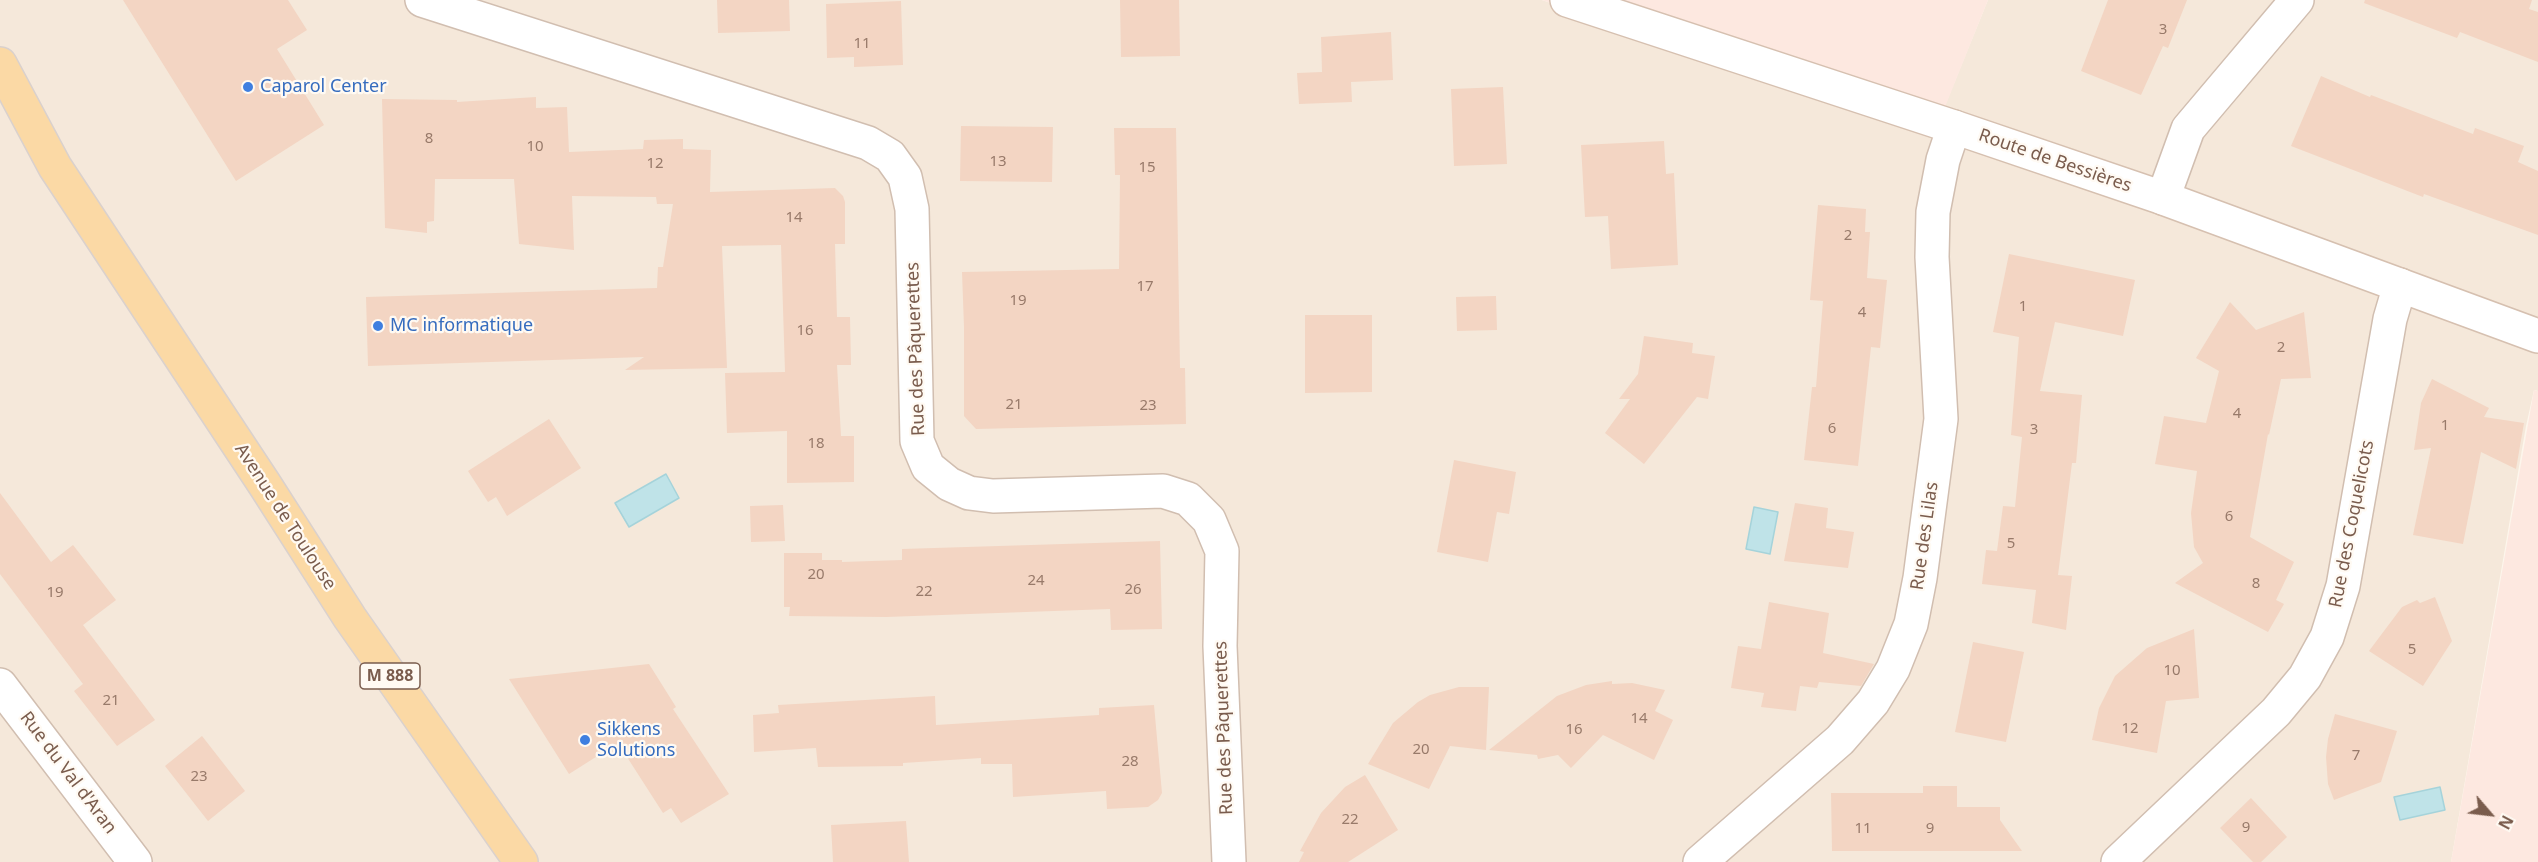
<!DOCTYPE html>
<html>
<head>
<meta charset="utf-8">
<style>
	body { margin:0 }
	#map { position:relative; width:2538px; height:862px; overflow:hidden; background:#fdf6ec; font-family:"Noto Sans",sans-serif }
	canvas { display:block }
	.north { position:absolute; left:2460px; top:784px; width:60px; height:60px; -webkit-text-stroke:4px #fffaf3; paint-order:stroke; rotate:118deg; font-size:16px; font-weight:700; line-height:24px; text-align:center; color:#7a5c4d }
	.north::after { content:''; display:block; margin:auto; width:21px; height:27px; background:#7a5c4d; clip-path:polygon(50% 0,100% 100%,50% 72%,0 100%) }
</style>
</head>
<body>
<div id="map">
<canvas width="2538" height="862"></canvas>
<div class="north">N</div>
</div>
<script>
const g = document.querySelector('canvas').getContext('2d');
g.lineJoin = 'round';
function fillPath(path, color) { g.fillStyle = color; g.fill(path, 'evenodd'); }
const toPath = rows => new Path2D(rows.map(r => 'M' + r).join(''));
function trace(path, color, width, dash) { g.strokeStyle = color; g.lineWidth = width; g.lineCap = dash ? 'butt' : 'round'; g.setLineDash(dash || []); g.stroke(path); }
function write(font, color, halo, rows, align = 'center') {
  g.font = font + ' "Noto Sans",sans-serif'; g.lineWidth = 4.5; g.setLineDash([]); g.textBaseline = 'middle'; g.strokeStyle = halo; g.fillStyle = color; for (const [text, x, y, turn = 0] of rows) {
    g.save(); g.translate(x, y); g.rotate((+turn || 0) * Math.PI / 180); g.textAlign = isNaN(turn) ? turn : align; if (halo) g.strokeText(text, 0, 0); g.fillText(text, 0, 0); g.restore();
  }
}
fillPath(toPath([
	[0,0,1542,0,1932,137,1988,0,2538,0,2538,391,2534,390,2526,426,2451,862,0,862]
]), '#f5e8da');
fillPath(toPath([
	[1542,0,1988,0,1933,137],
	[2534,390,2538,391,2538,862,2451,862]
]), '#fde8e0');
const water = toPath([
	[666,474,679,498,629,527,615,503,666,474],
	[1754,507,1778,512,1770,554,1746,549,1754,507],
	[2440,787,2445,810,2400,820,2394,797,2440,787]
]);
fillPath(water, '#bfe3e8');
trace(water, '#a5d3da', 1.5);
fillPath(toPath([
	[123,0,288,0,307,30,277,49,324,125,236,181],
	[717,0,789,0,790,31,718,33],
	[1120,0,1179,0,1180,56,1121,57],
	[2108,0,2187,0,2168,48,2163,46,2141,95,2081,71],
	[2365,0,2532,0,2529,9,2538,12,2538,62,2460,32,2457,38,2364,3],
	[901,1,903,65,854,67,854,57,827,58,826,4],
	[1391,32,1393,80,1351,82,1352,102,1299,104,1297,73,1322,72,1321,37],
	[2321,76,2370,97,2371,95,2473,134,2475,128,2524,146,2518,162,2538,171,2538,235,2424,194,2423,197,2291,146],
	[1503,87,1507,164,1454,166,1451,89],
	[536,97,536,108,567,107,569,152,643,149,644,140,683,139,683,149,711,150,710,192,835,188,843,196,845,202,845,244,835,244,837,317,850,317,851,365,837,365,841,436,854,436,854,482,787,483,787,431,727,433,725,373,785,372,781,245,722,246,727,368,625,370,644,357,368,366,366,297,657,288,658,267,663,267,673,204,657,204,656,197,572,196,574,250,519,244,514,179,435,179,434,221,427,222,427,233,385,228,382,99,457,100,457,102],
	[961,126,1053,127,1052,182,960,181],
	[1114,128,1176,128,1180,368,1185,368,1186,424,976,429,964,416,964,327,962,272,1119,269,1120,175,1115,175],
	[1664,141,1666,174,1674,173,1678,265,1611,269,1608,216,1585,217,1581,145],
	[1818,205,1866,209,1865,232,1870,232,1867,278,1887,280,1880,348,1871,347,1858,466,1804,460,1812,387,1816,387,1823,301,1810,300],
	[2009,254,2135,280,2123,336,2055,322,2040,391,2082,395,2076,463,2072,463,2058,575,2072,576,2066,630,2032,623,2036,590,1982,584,1986,550,1997,551,2003,506,2015,507,2022,437,2011,435,2019,337,1993,332],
	[1496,296,1497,330,1457,331,1456,297],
	[2230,302,2256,330,2304,312,2311,378,2281,379,2269,435,2268,434,2250,537,2294,562,2276,600,2284,604,2268,632,2175,583,2203,563,2194,547,2191,513,2197,471,2155,464,2164,416,2206,423,2219,371,2196,358],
	[1305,315,1372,315,1372,392,1305,393],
	[1644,336,1693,343,1692,353,1715,356,1708,399,1697,397,1644,464,1605,433,1630,399,1619,399,1638,374],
	[2432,379,2489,408,2484,417,2524,423,2516,469,2481,452,2463,544,2413,535,2431,448,2414,450,2421,403],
	[549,419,581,468,507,516,496,497,488,502,468,471],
	[1454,460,1516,472,1509,514,1497,512,1488,562,1437,552],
	[0,493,51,562,73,545,116,600,83,625,155,720,117,746,74,691,83,684,0,574],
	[1795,503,1828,508,1826,528,1854,532,1848,568,1784,561],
	[783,505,785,541,751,542,750,506],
	[1160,541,1162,629,1111,630,1110,609,886,617,789,616,790,607,784,607,784,553,822,553,822,560,842,560,842,562,902,560,902,549],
	[2435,597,2452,641,2423,686,2369,651,2402,607,2417,600,2420,603],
	[1769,602,1829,613,1823,653,1874,664,1861,686,1819,682,1817,688,1800,686,1796,711,1761,707,1764,693,1731,688,1738,646,1761,649],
	[2194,629,2199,698,2166,701,2157,753,2092,740,2099,708,2115,676,2147,648],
	[1973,642,2024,652,2006,742,1955,732],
	[649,664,676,707,673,709,729,794,681,823,671,808,663,813,618,743,569,774,509,679],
	[1612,681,1612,684,1632,683,1665,690,1655,711,1673,720,1654,760,1603,735,1571,768,1558,755,1538,759,1537,755,1489,750,1557,696,1586,685],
	[1459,687,1489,687,1486,750,1450,746,1429,789,1368,764,1393,723,1418,702,1430,695],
	[935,696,936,725,1099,715,1099,708,1154,705,1162,793,1158,800,1148,807,1107,809,1106,791,1013,797,1012,764,981,764,981,758,903,763,903,766,818,767,816,748,754,752,753,715,779,713,778,705],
	[2335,714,2397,731,2381,782,2334,800,2328,784,2326,757,2328,739],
	[202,736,245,791,208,821,165,766],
	[1365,775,1398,830,1348,862,1299,862,1304,852,1300,851,1321,813,1345,787],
	[1923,786,1957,786,1957,807,2000,807,2000,820,2022,851,1832,851,1831,793,1923,793],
	[2251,798,2287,837,2261,862,2253,862,2220,828],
	[906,821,909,862,833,862,831,825]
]), '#f3d5c3');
const street = toPath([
	[422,0,868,143,890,156,905,177,912,209,917,441,928,467,949,484,969,493,993,496,1163,491,1188,499,1209,520,1222,551,1220,646,1229,862],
	[2163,198,2188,129,2297,0],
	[0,685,135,862],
	[1700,862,1840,740,1873,702,1893,669,1911,624,1920,578,1941,419,1932,257,1933,212,1943,160,1954,127],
	[2118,862,2276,712,2305,677,2327,637,2343,586,2390,319,2400,285]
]);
const secondary = toPath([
	[1567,0,1954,127,2163,198,2538,336]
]);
const primary = toPath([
	[0,64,55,167,265,485,350,618,521,862]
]);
trace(street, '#d1beb0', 36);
trace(secondary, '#d6c0b0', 36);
trace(primary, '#dad1cd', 36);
trace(street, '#fff', 33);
trace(secondary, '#fff', 33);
trace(primary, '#fbd9a5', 33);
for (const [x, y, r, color] of [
	[248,87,6,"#3f7fe0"],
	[378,326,6,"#3f7fe0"],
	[585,740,6,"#3f7fe0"]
]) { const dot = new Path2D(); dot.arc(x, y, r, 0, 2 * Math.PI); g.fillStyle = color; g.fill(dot); trace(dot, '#fffaf3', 2); }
write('15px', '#987a6a', null, [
	["3",2163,30],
	["11",862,44],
	["8",429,139],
	["10",535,147],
	["13",998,162],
	["12",655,164],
	["15",1147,168],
	["14",794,218],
	["2",1848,236],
	["17",1145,287],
	["19",1018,301],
	["1",2023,307],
	["4",1862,313],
	["16",805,331],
	["2",2281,348],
	["21",1014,405],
	["23",1148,406],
	["4",2237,414],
	["1",2445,426],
	["6",1832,429],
	["3",2034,430],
	["18",816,444],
	["6",2229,517],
	["5",2011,544],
	["20",816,575],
	["24",1036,581],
	["8",2256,584],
	["26",1133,590],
	["22",924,592],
	["19",55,593],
	["5",2412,650],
	["10",2172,671],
	["21",111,701],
	["14",1639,719],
	["12",2130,729],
	["16",1574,730],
	["20",1421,750],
	["7",2356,756],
	["28",1130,762],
	["23",199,777],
	["22",1350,820],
	["9",2246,828],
	["11",1863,829],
	["9",1930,829]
]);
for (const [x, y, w] of [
	[390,676,60]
]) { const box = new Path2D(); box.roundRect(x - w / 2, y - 13, w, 26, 4.5); g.fillStyle = '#fffaf3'; g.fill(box); trace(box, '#7a5c4d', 1.5); }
write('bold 16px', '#7a5c4d', null, [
	["M 888",390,676]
]);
write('18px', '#366cbe', '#fffaf3', [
	["Caparol Center",260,87],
	["MC informatique",390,326],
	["Sikkens",597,730],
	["Solutions",597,751]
], 'left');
write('18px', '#7a5c4d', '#fffaf3', [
	["Route de Bessières",2055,161,19],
	["Rue des Pâquerettes",916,349,-92],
	["Avenue de Toulouse",285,517,57],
	["Rue des Coquelicots",2352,524,-79],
	["Rue des Lilas",1925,536,-82],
	["Rue des Pâquerettes",1224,728,-92],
	["Rue du Val d'Aran",68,773,53]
]);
</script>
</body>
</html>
